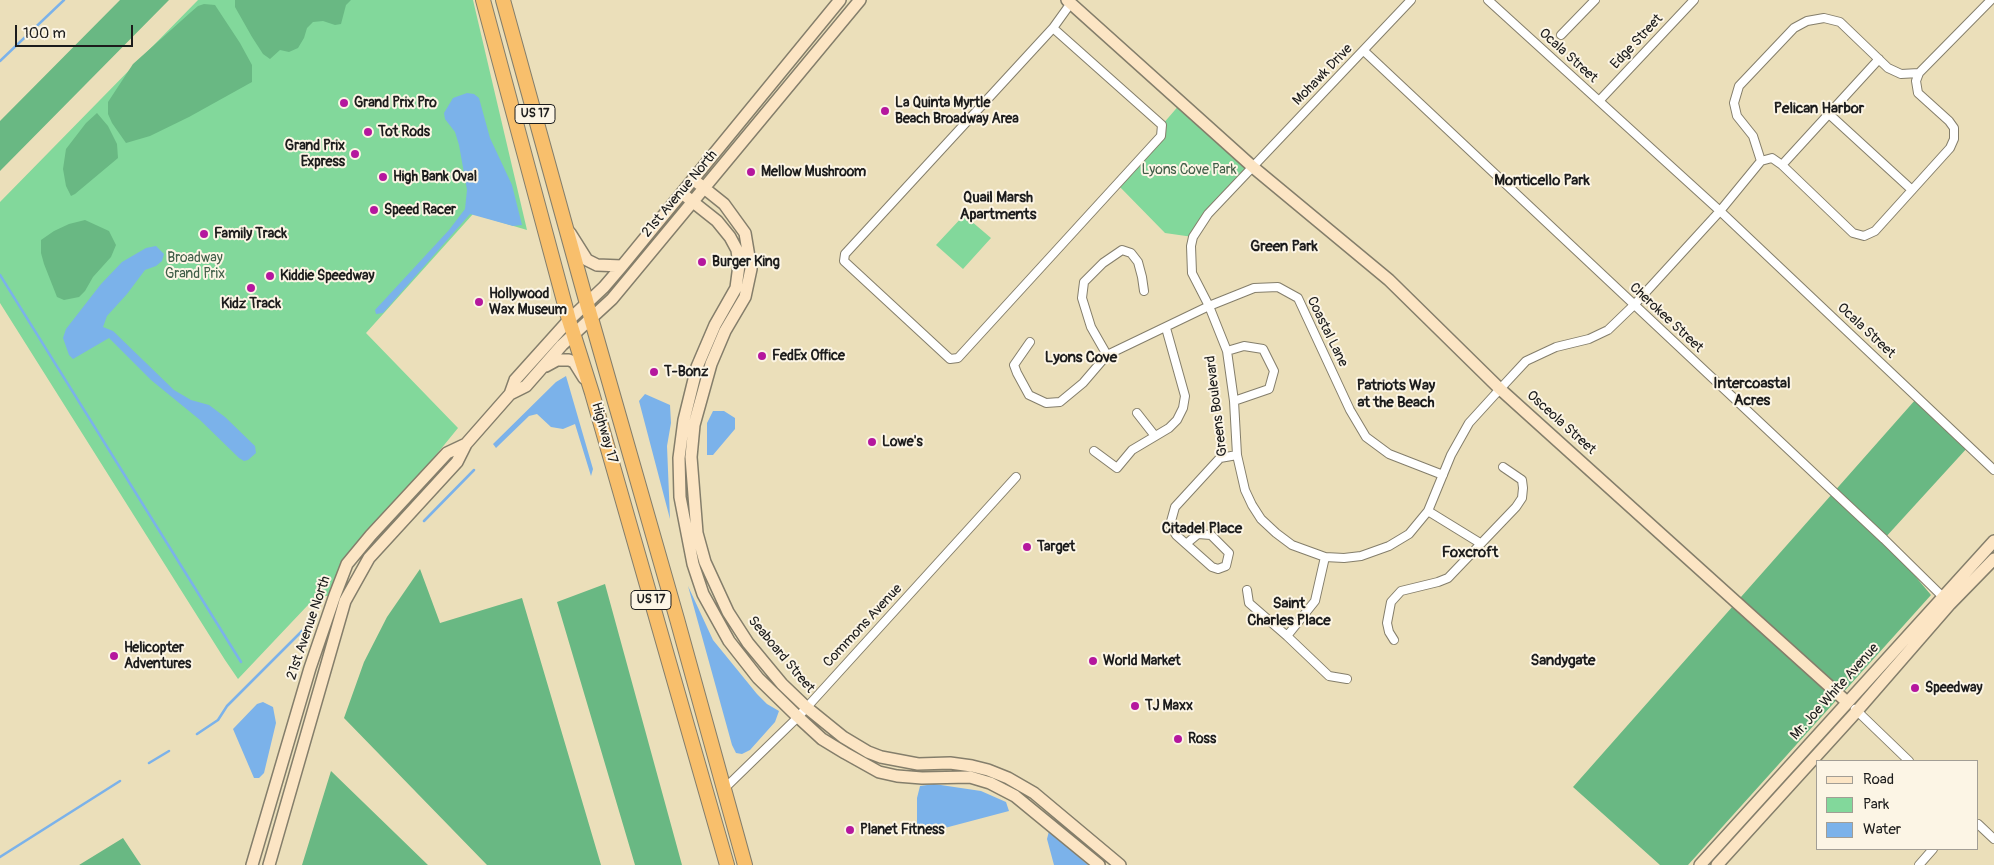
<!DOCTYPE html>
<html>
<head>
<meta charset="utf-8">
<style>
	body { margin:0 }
	#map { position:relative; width:1994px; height:865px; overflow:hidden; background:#ebdfba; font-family:Pangolin,sans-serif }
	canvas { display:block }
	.legend { position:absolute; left:1816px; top:760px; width:162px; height:90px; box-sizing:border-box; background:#fcf5e5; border:1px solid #a29e95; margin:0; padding:6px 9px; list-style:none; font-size:15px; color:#1c1c1c }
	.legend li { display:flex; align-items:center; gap:10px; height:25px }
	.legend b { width:25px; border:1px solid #a29e95 }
	.scale { position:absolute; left:15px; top:25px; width:118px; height:22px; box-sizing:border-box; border:2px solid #1c1c1c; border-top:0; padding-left:6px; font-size:15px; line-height:18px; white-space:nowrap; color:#1c1c1c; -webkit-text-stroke:4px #fcf5e5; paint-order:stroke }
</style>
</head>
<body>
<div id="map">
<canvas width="1994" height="865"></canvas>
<ul class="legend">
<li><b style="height:6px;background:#fce5c4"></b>Road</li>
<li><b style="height:14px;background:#82d89b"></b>Park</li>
<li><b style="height:14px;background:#7bb2ea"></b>Water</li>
</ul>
<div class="scale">100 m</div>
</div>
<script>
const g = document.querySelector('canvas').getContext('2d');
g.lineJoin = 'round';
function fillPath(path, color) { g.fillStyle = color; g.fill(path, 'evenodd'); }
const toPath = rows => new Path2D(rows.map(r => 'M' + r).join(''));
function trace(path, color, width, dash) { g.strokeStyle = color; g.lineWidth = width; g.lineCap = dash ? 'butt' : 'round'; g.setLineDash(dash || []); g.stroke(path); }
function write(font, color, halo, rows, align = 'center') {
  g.font = font + ' Pangolin,sans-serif'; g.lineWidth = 4; g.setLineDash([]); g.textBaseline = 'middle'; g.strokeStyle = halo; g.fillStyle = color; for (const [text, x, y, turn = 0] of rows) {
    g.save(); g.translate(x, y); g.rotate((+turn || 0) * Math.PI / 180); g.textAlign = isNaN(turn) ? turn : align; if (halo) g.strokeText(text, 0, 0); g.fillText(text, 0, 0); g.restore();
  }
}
fillPath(toPath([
	[198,0,473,0,527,230,473,214,366,333,458,428,347,564,335,595,318,597,308,605,238,679,225,660,0,303,0,202],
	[1181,103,1254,168,1193,237,1165,233,1117,184,1161,136,1162,125],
	[964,215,991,238,963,269,936,245]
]), '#82d89b');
fillPath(toPath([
	[120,0,169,0,0,171,0,121],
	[235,0,351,0,346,5,341,24,335,25,323,21,313,22,307,28,304,38,298,48,289,52,280,50,270,59,263,54,252,37,235,7],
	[204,4,215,5,240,43,252,65,252,82,189,117,150,136,126,143,112,123,108,114,108,102,133,64,191,12,198,6],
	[97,113,108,126,117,144,118,158,75,194,71,196,66,186,63,169,66,149,86,123],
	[85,220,109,231,116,245,111,257,93,277,85,291,79,297,64,300,57,297,44,264,41,253,41,240,54,231,69,224],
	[1916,399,1968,447,1884,539,1931,595,1688,865,1660,865,1573,787],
	[420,569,440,623,522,598,601,865,487,865,344,718,364,662,387,617],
	[605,584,682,865,635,865,557,602],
	[331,771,428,865,302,865],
	[123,838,141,865,79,865]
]), '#69b883');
fillPath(toPath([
	[467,93,474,94,479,98,490,138,512,185,522,225,513,226,470,214,383,313,376,314,375,310,449,230,465,209,467,190,459,145,455,132,445,119,444,113,453,98],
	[156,246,164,254,162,261,156,266,145,270,127,294,107,316,103,327,113,331,174,390,191,400,209,405,225,417,255,446,256,453,248,460,244,461,239,458,200,420,151,380,109,338,73,359,69,355,63,338,66,329,101,284,122,262,146,248],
	[566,376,593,469,591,476,575,424,563,429,551,427,537,414,529,416,496,448,493,444,556,382],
	[645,394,670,405,671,423,667,446,670,519,639,401],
	[713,411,724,411,735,418,735,429,713,455,707,455,707,423],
	[688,586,713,640,757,694,767,704,779,711,775,722,750,750,742,754,736,753,732,745],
	[263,702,273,707,276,723,264,773,259,778,254,778,233,729,257,704],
	[934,784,981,791,1006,802,1009,811,922,834,917,823,917,798,920,786],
	[1049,831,1088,865,1054,865,1047,839]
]), '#7bb2ea');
trace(toPath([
	[0,61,64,0],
	[0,275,241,662],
	[424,521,474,470],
	[197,734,218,720,227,706,303,630],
	[149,763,169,751],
	[0,857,120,781]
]), '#7bb2ea', 2.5);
const street = toPath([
	[1411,0,1208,214,1193,237,1191,246,1192,273,1209,306,1227,351,1234,401,1237,455,1245,490,1252,505,1261,519,1276,533,1292,545,1325,557,1344,558,1361,556,1389,546,1409,534,1428,511,1451,455,1469,423,1500,389,1526,361,1556,347,1589,339,1608,330,1634,305,1720,211,1761,161,1772,158,1782,165,1853,233,1864,236,1875,231,1950,148,1954,139,1954,128,1949,121,1918,93,1916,81,1919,73,1991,0],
	[1488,0,1720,211,1994,470],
	[1053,28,1162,125,1161,136,958,358,950,359,844,261,845,254,1053,28,1071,3],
	[1561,35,1595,0],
	[1364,51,1884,539,1946,600],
	[1599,101,1694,0],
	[1829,114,1912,190],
	[1761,161,1753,136,1737,116,1734,103,1739,86,1794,28,1807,21,1824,18,1840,22,1888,68,1901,74,1919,73],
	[1782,165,1879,59],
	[1030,342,1014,365,1017,373,1029,395,1046,403,1060,402,1083,383,1107,355,1209,306,1254,288,1278,287,1298,298,1350,410,1366,437,1389,454,1443,475],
	[1227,351,1244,346,1263,349,1274,371,1269,389,1234,401],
	[1107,355,1091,327,1082,298,1084,282,1103,263,1122,250,1131,253,1138,262,1142,277,1144,291],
	[1137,413,1155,436],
	[1094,451,1117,468,1132,450,1169,428,1177,420,1183,408,1185,396,1166,328],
	[1428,511,1480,543],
	[1186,544,1198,534,1211,535,1229,553,1226,566,1218,569,1212,567,1176,535,1170,525,1175,507,1220,458,1237,455],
	[1247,590,1249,603,1287,636,1329,676,1347,679],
	[1287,636,1315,601,1325,557],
	[1394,640,1389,632,1387,623,1391,602,1401,591,1438,582,1448,578,1516,507,1522,498,1523,488,1522,480,1503,467],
	[1855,709,1909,761],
	[725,788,798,717,1016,477],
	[1978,824,1994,839],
	[1919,865,1933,849]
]);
const secondary = toPath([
	[1067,0,1254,168,1389,280,1500,389,1847,702],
	[694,180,724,204,745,233,751,269,745,297,725,331,711,364,694,425,691,457,697,533,705,562,728,612,748,643,782,684,806,707,843,737,868,752,881,757,918,764,950,763,972,766,988,770,1008,778,1034,793,1120,865],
	[683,194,717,221,730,237,737,250,739,265,736,288,715,325,697,367,684,420,679,458,680,497,693,564,703,594,729,641,758,678,798,717,822,739,845,753,879,772,897,776,922,778,970,777,990,783,1015,796,1099,865],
	[570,233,587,260,597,265,622,266],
	[546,366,557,360,569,360,574,362,584,378],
	[510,394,526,386,562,345,612,299,860,0],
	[252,865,310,668,335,595,347,564,371,535,447,453,466,444],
	[269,865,345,601,369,558,457,462,466,444,510,394,515,380,569,320,604,287,622,266,840,0],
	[1700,865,1994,541],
	[1717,865,1857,711,1950,604,1994,559]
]);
const highway = toPath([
	[483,0,569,320,592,393,727,865],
	[503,0,587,304,677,619,745,865]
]);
trace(street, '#847e6b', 10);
trace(secondary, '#847e6b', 14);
trace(highway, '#847e6b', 16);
trace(street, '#fff', 8);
trace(secondary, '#fce5c4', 11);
trace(highway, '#f8bf6c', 14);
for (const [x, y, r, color] of [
	[344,103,5,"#b5179e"],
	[885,111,5,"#b5179e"],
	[368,132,5,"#b5179e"],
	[355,154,5,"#b5179e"],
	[751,172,5,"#b5179e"],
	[383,177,5,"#b5179e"],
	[374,210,5,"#b5179e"],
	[204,234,5,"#b5179e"],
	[702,262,5,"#b5179e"],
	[270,276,5,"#b5179e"],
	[251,288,5,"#b5179e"],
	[479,302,5,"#b5179e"],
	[762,356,5,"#b5179e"],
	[654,372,5,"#b5179e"],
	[872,442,5,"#b5179e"],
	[1027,547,5,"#b5179e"],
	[114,656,5,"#b5179e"],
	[1093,661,5,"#b5179e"],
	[1915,688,5,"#b5179e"],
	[1135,706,5,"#b5179e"],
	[1178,739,5,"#b5179e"],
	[850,830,5,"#b5179e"]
]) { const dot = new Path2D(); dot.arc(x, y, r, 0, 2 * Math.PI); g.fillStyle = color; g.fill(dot); trace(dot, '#fcf5e5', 2); }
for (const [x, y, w] of [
	[535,114,40],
	[651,600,40]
]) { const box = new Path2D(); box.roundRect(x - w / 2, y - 9.5, w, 19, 4); g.fillStyle = '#fcf5e5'; g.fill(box); trace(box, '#1c1c1c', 1); }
write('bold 12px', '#1c1c1c', null, [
	["US 17",535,114],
	["US 17",651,600]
]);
write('14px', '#1c1c1c', '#fcf5e5', [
	["Edge Street",1637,42,-47],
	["Ocala Street",1568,56,42],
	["Mohawk Drive",1323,75,-46],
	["21st Avenue North",680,194,-50],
	["Cherokee Street",1666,318,43],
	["Ocala Street",1866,331,43],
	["Coastal Lane",1327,332,64],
	["Greens Boulevard",1217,406,-97],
	["Osceola Street",1561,423,42],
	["Highway 17",604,433,74],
	["Commons Avenue",863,626,-47],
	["21st Avenue North",309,628,-71],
	["Seaboard Street",781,655,50],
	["Mr. Joe White Avenue",1835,692,-48]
]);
write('bold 14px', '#1c1c1c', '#fcf5e5', [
	["Grand Prix Pro",354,103],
	["La Quinta Myrtle",895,103],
	["Beach Broadway Area",895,119],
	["Tot Rods",378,132],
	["Grand Prix",345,146,"right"],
	["Express",345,162,"right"],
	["Mellow Mushroom",761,172],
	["High Bank Oval",393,177],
	["Speed Racer",384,210],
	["Family Track",214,234],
	["Burger King",712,262],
	["Kiddie Speedway",280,276],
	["Hollywood",489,294],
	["Wax Museum",489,310],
	["Kidz Track",251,304,"center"],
	["FedEx Office",772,356],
	["T-Bonz",664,372],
	["Lowe's",882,442],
	["Target",1037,547],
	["Helicopter",124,648],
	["Adventures",124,664],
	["World Market",1103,661],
	["Speedway",1925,688],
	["TJ Maxx",1145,706],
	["Ross",1188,739],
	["Planet Fitness",860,830]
], 'left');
write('14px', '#405e48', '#fcf5e5', [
	["Lyons Cove Park",1189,170],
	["Broadway",195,258],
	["Grand Prix",195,274]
]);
write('bold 15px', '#1c1c1c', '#fcf5e5', [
	["Pelican Harbor",1819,109],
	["Monticello Park",1542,181],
	["Quail Marsh",998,198],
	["Apartments",998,215],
	["Green Park",1284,247],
	["Lyons Cove",1081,358],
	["Intercoastal",1752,384],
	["Acres",1752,401],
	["Patriots Way",1396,386],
	["at the Beach",1396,403],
	["Citadel Place",1202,529],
	["Foxcroft",1470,553],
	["Saint",1289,604],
	["Charles Place",1289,621],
	["Sandygate",1563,661]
]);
</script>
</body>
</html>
